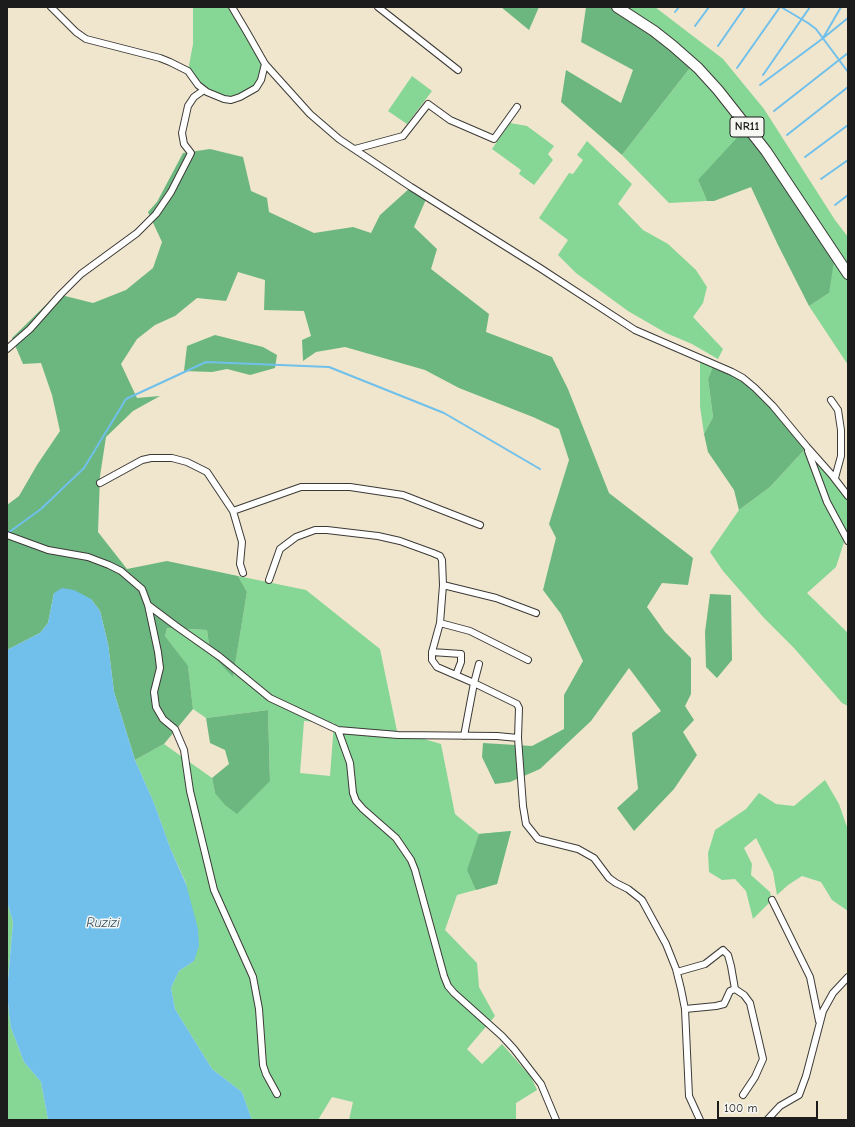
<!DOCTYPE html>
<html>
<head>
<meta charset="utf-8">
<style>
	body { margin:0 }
	#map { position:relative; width:855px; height:1127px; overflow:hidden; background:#efe6cd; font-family:"Comic Neue",sans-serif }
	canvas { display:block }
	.frame { position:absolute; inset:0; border:8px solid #1c1c1c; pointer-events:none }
	.scale { position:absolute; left:717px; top:1101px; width:101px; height:18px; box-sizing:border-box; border:2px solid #1c1c1c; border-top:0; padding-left:5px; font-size:12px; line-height:14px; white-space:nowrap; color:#1c1c1c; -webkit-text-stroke:3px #f6f6f2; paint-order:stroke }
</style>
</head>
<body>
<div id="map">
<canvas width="855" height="1127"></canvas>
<div class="frame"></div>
<div class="scale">100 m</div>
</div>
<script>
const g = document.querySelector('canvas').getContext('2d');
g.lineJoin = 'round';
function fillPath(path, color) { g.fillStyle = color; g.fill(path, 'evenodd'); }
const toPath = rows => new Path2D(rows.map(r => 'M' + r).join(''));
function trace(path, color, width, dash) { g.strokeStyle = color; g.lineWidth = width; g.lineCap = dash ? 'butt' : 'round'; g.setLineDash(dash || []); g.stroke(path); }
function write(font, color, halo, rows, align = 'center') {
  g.font = font + ' "Comic Neue",sans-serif'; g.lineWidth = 3; g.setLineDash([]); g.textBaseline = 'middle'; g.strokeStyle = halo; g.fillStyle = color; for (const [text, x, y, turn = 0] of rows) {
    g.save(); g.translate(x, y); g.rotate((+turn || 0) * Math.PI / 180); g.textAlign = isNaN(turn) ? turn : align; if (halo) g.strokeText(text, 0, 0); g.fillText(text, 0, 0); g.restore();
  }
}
fillPath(toPath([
	[193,7,232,7,265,64,256,88,231,100,207,92,188,71,193,44],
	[617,7,655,7,723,59,764,109,835,220,848,237,848,365,809,306,829,293,766,151,698,180,707,201,669,203,622,155,693,64],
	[412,76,432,91,407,124,388,111],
	[510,123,527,126,554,146,548,154,553,160,534,185,519,174,521,170,492,149],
	[587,141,632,184,618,204,643,230,668,244,696,270,707,287,703,303,693,317,723,349,718,359,692,344,666,333,628,311,576,273,558,255,568,240,539,218,569,173,573,174,583,160,577,155],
	[700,358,714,364,708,379,713,417,704,434,700,406],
	[807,447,845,491,848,488,848,541,846,536,836,567,807,593,848,633,848,706,842,703,794,648,764,618,723,571,710,552,739,510,770,487],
	[238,576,306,590,380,649,397,731,441,744,455,814,479,834,511,831,497,884,457,895,445,930,477,963,479,987,495,1016,467,1049,482,1064,502,1044,531,1077,537,1090,516,1103,516,1120,349,1120,353,1102,332,1097,318,1120,252,1120,242,1092,212,1069,175,1009,171,988,179,971,194,961,186,883,171,850,154,803,135,760,164,744,212,778,215,793,270,781,268,710,206,718,193,709,188,667,165,636,167,628,207,630,210,653,233,676,247,592],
	[304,721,334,723,330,776,300,773],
	[825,780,839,804,848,830,848,911,832,900,821,882,802,876,788,885,777,895,773,872,756,838,744,848,752,864,751,875,770,892,772,900,753,919,746,891,735,879,722,880,709,872,708,853,715,830,746,809,759,793,776,804,794,806],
	[7,902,13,922,7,990],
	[7,991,9,1014,11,1028,24,1062,41,1082,48,1120,7,1120]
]), '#86d696');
fillPath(toPath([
	[501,7,539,7,529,30],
	[586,7,617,7,693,64,622,155,561,102,566,70,621,103,633,70,581,42],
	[747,127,835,255,829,293,809,306,778,245,751,187,714,201,707,201,698,180],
	[210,149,243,157,251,191,267,198,269,212,314,233,353,227,371,233,380,215,411,187,427,197,414,227,437,249,431,269,489,314,486,332,552,357,568,389,609,493,693,558,688,585,662,583,647,607,665,632,691,658,691,694,685,706,694,720,683,732,697,755,674,789,634,831,617,808,638,789,632,733,661,711,629,668,591,721,540,769,510,782,495,784,482,757,483,743,532,746,564,729,564,695,583,661,561,614,543,590,556,538,549,524,569,460,559,429,533,417,459,388,425,370,345,347,316,352,303,361,302,340,311,336,304,311,264,310,265,280,238,272,226,301,197,298,175,316,155,325,137,339,121,364,137,398,160,396,133,411,106,437,100,476,98,532,127,569,167,561,238,576,247,592,233,677,210,653,207,630,167,628,165,636,188,666,193,709,164,744,135,760,114,692,108,644,100,611,91,599,54,593,48,623,40,633,7,650,7,505,19,496,37,465,60,431,52,395,41,363,23,364,12,338,57,294,93,303,126,290,153,268,162,242,148,212,157,202,183,153],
	[215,335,263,347,277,355,275,368,250,375,227,369,212,372,184,371,187,346],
	[714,364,755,388,807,447,770,487,739,510,734,490,708,452,704,434,713,417,708,379],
	[710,594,731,595,732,660,717,678,706,667,705,632],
	[268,710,270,781,237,814,225,805,215,793,212,778,229,764,225,750,210,743,206,718],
	[511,831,497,884,476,890,467,870,479,834]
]), '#6cb77f');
fillPath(toPath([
	[62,588,74,590,91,599,100,611,108,644,114,692,135,760,154,803,171,850,186,884,198,929,199,946,194,961,179,971,171,988,175,1009,212,1069,242,1092,252,1120,48,1120,41,1082,24,1062,11,1028,9,1014,7,991,13,922,7,902,7,650,40,633,48,623,54,593]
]), '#70c0eb');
trace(toPath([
	[781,7,808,23,816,29,848,72],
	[675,12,679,7],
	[695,26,709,7],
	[823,38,841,7],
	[718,46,745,7],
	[737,68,780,7],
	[763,75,810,7],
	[760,85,822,39,848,18],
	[774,111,848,53],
	[787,135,848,87],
	[805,157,848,125],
	[821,179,848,160],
	[835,205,848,195],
	[8,533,41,509,84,468,126,399,206,362,329,367,444,413,540,469]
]), '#70c0eb', 2);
const minor = toPath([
	[51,7,76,32,86,39,160,58,170,62,188,71,198,85,207,92,224,99,231,100,240,97,256,88,261,80,265,64],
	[232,7,248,34,265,64,310,114,339,139,411,187,540,268,635,330,732,372,743,378,755,388,773,406,807,447,831,474,848,496],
	[378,7,458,70],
	[355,149,403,136,428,104,450,120,494,139,517,107],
	[7,349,30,329,61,294,81,274,137,233,156,214,171,192,191,153,184,144,182,133,188,106,194,97,204,90],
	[831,400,838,410,841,430,841,456,835,478],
	[808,451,827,502,848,541],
	[100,483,142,460,151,458,172,458,187,462,207,472,233,511,242,542,240,564,243,573],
	[233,511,301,487,350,487,403,495,480,525],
	[7,535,48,550,88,557,109,565,121,571,142,589,148,605,176,626,220,657,270,698,338,730,350,763,353,793,356,801,363,809,396,838,411,860,415,870,444,976,448,986,454,993,502,1036,514,1049,541,1084,556,1120],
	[269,580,280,549,296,537,315,530,327,530,378,536,400,541,433,553,440,556,442,560,443,585,440,623,432,652,432,660,437,667,474,683,517,704,519,708,518,738],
	[443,585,496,598,536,613],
	[148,605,158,652,160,668,154,692,156,707,163,719,175,729,184,750,190,791,214,890,253,977,259,1009,263,1065,266,1074,277,1094],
	[440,623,470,631,528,660],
	[432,652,461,654,461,662,456,675],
	[338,730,398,735,497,736,518,738,523,806,526,824,538,839,578,849,594,858,609,878,616,883,628,889,642,900,666,944,676,969,681,989,685,1009,689,1096,700,1120],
	[464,736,474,683,479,664],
	[772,900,810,977,819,1021],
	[677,972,705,964,723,950,728,955,731,966,735,989],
	[685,1009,716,1006,724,1004,730,991,735,989,744,995,750,1003,763,1059,755,1077,743,1095],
	[767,1120,780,1106,799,1095,806,1076,823,1011,833,993,848,977]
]);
const trunk = toPath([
	[617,7,654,31,673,46,698,68,718,90,766,151,848,274]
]);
trace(minor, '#3c3a37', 8);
trace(trunk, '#3c3a37', 12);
trace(minor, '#fff', 6);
trace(trunk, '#fff', 10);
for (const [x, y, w] of [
	[747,127,34]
]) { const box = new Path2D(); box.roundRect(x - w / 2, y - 10, w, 20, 3); g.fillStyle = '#f6f6f2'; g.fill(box); trace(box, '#1c1c1c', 1); }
write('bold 12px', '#1c1c1c', null, [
	["NR11",747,127]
]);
write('italic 14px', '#395564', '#f6f6f2', [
	["Ruzizi",103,923]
]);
</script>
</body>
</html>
